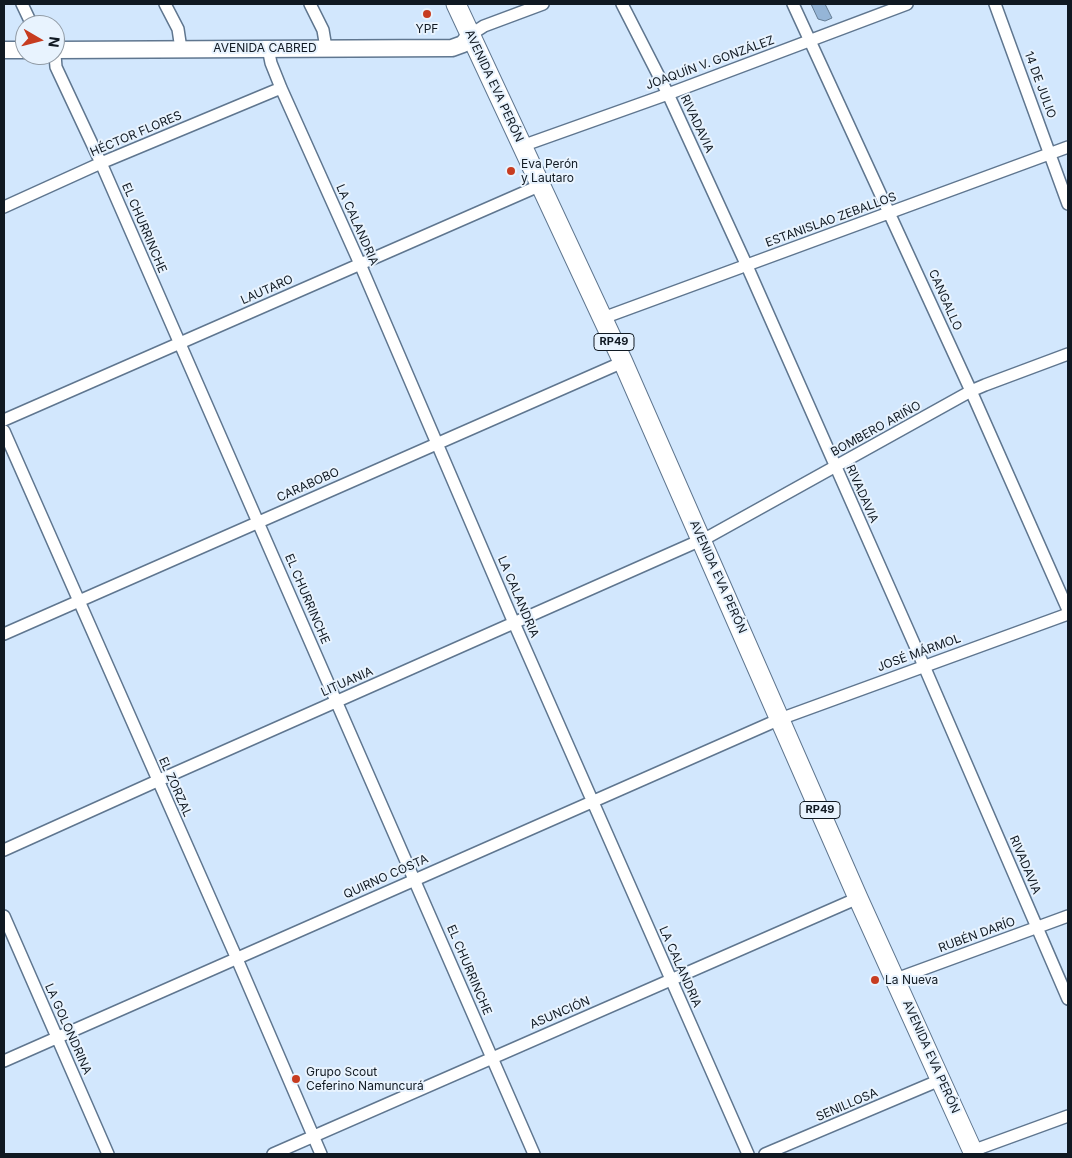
<!DOCTYPE html>
<html>
<head>
<meta charset="utf-8">
<style>
	body { margin:0 }
	#map { position:relative; width:1072px; height:1158px; overflow:hidden; background:#d2e7fd; font-family:Inter,sans-serif }
	canvas { display:block }
	.frame { position:absolute; inset:0; border:5px solid #101922; pointer-events:none }
	.north { position:absolute; left:15px; top:15px; width:50px; height:50px; box-sizing:border-box; background:#e8f3fe; border:1px solid #929ca6; border-radius:50%; rotate:98deg; font-size:14px; font-weight:700; line-height:20px; text-align:center; color:#101922 }
	.north::after { content:''; display:block; margin:auto; width:18px; height:22px; background:#c73c20; clip-path:polygon(50% 0,100% 100%,50% 72%,0 100%) }
</style>
</head>
<body>
<div id="map">
<canvas width="1072" height="1158"></canvas>
<div class="frame"></div>
<div class="north">N</div>
</div>
<script>
const g = document.querySelector('canvas').getContext('2d');
g.lineJoin = 'round';
function fillPath(path, color) { g.fillStyle = color; g.fill(path, 'evenodd'); }
const toPath = rows => new Path2D(rows.map(r => 'M' + r).join(''));
function trace(path, color, width, dash) { g.strokeStyle = color; g.lineWidth = width; g.lineCap = dash ? 'butt' : 'round'; g.setLineDash(dash || []); g.stroke(path); }
function write(font, color, halo, rows, align = 'center') {
  g.font = font + ' Inter,sans-serif'; g.lineWidth = 4; g.setLineDash([]); g.textBaseline = 'middle'; g.strokeStyle = halo; g.fillStyle = color; for (const [text, x, y, turn = 0] of rows) {
    g.save(); g.translate(x, y); g.rotate((+turn || 0) * Math.PI / 180); g.textAlign = isNaN(turn) ? turn : align; if (halo) g.strokeText(text, 0, 0); g.fillText(text, 0, 0); g.restore();
  }
}
const building = toPath([
	[811,4,825,4,832,18,825,21,818,19,811,4]
]);
fillPath(building, '#95b5d7');
trace(building, '#647c94', 1);
const street = toPath([
	[22,4,32,25],
	[165,4,178,29,181,49],
	[310,4,323,30,326,48],
	[622,4,668,94,747,266,924,666,1068,999],
	[793,4,971,391,1068,610],
	[995,4,1068,204],
	[470,35,484,26,543,4],
	[268,48,271,63,281,88,360,264,514,623,748,1154],
	[55,55,56,67,101,163,534,1154],
	[522,146,668,94,907,4],
	[4,207,101,163,281,88],
	[603,318,1068,147],
	[4,420,541,185],
	[4,431,237,959,321,1154],
	[4,634,623,362],
	[4,850,157,781,710,536,971,391,985,385,1068,354],
	[4,916,108,1154],
	[896,979,1068,916],
	[4,1061,780,719,1068,614],
	[972,1151,1068,1116],
	[273,1154,858,898],
	[765,1154,940,1080]
]);
const secondary = toPath([
	[4,50,25,50],
	[55,50,452,48,463,44,470,35]
]);
const primary = toPath([
	[456,4,623,362,858,898,974,1154]
]);
trace(street, '#5f768f', 14);
trace(secondary, '#5f768f', 19);
trace(primary, '#5f768f', 21);
trace(street, '#fff', 11);
trace(secondary, '#fff', 16);
trace(primary, '#fff', 19);
for (const [x, y, r, color] of [
	[427,14,5,"#c73c20"],
	[511,171,5,"#c73c20"],
	[875,980,5,"#c73c20"],
	[296,1079,5,"#c73c20"]
]) { const dot = new Path2D(); dot.arc(x, y, r, 0, 2 * Math.PI); g.fillStyle = color; g.fill(dot); trace(dot, '#e8f3fe', 2); }
for (const [x, y, w] of [
	[614,342,40],
	[820,810,40]
]) { const box = new Path2D(); box.roundRect(x - w / 2, y - 8.5, w, 17, 4); g.fillStyle = '#e8f3fe'; g.fill(box); trace(box, '#101922', 1); }
write('bold 11px', '#101922', null, [
	["RP49",614,342],
	["RP49",820,810]
]);
write('12px', '#101922', '#e8f3fe', [
	["YPF",427,29,"center"],
	["Eva Perón",521,164],
	["y Lautaro",521,178],
	["La Nueva",885,980],
	["Grupo Scout",306,1072],
	["Ceferino Namuncurá",306,1086]
], 'left');
write('12px', '#101922', '#e8f3fe', [
	["AVENIDA CABRED",265,48],
	["JOAQUÍN V. GONZÁLEZ",710,63,-20],
	["14 DE JULIO",1040,85,70],
	["AVENIDA EVA PERÓN",494,86,65],
	["RIVADAVIA",697,124,65],
	["HÉCTOR FLORES",136,134,-23],
	["ESTANISLAO ZEBALLOS",831,220,-20],
	["LA CALANDRIA",357,225,66],
	["EL CHURRINCHE",144,228,67],
	["LAUTARO",267,290,-24],
	["CANGALLO",945,300,66],
	["BOMBERO ARIÑO",876,429,-29],
	["CARABOBO",308,485,-24],
	["RIVADAVIA",862,494,66],
	["AVENIDA EVA PERÓN",718,577,66],
	["LA CALANDRIA",518,597,67],
	["EL CHURRINCHE",307,599,67],
	["JOSÉ MÁRMOL",919,653,-20],
	["LITUANIA",347,682,-24],
	["EL ZORZAL",175,787,66],
	["RIVADAVIA",1025,865,67],
	["QUIRNO COSTA",386,877,-24],
	["RUBÉN DARÍO",977,935,-20],
	["LA CALANDRIA",680,967,66],
	["EL CHURRINCHE",469,970,67],
	["ASUNCIÓN",560,1013,-23],
	["LA GOLONDRINA",68,1029,66],
	["AVENIDA EVA PERÓN",931,1057,66],
	["SENILLOSA",847,1105,-23]
]);
</script>
</body>
</html>
